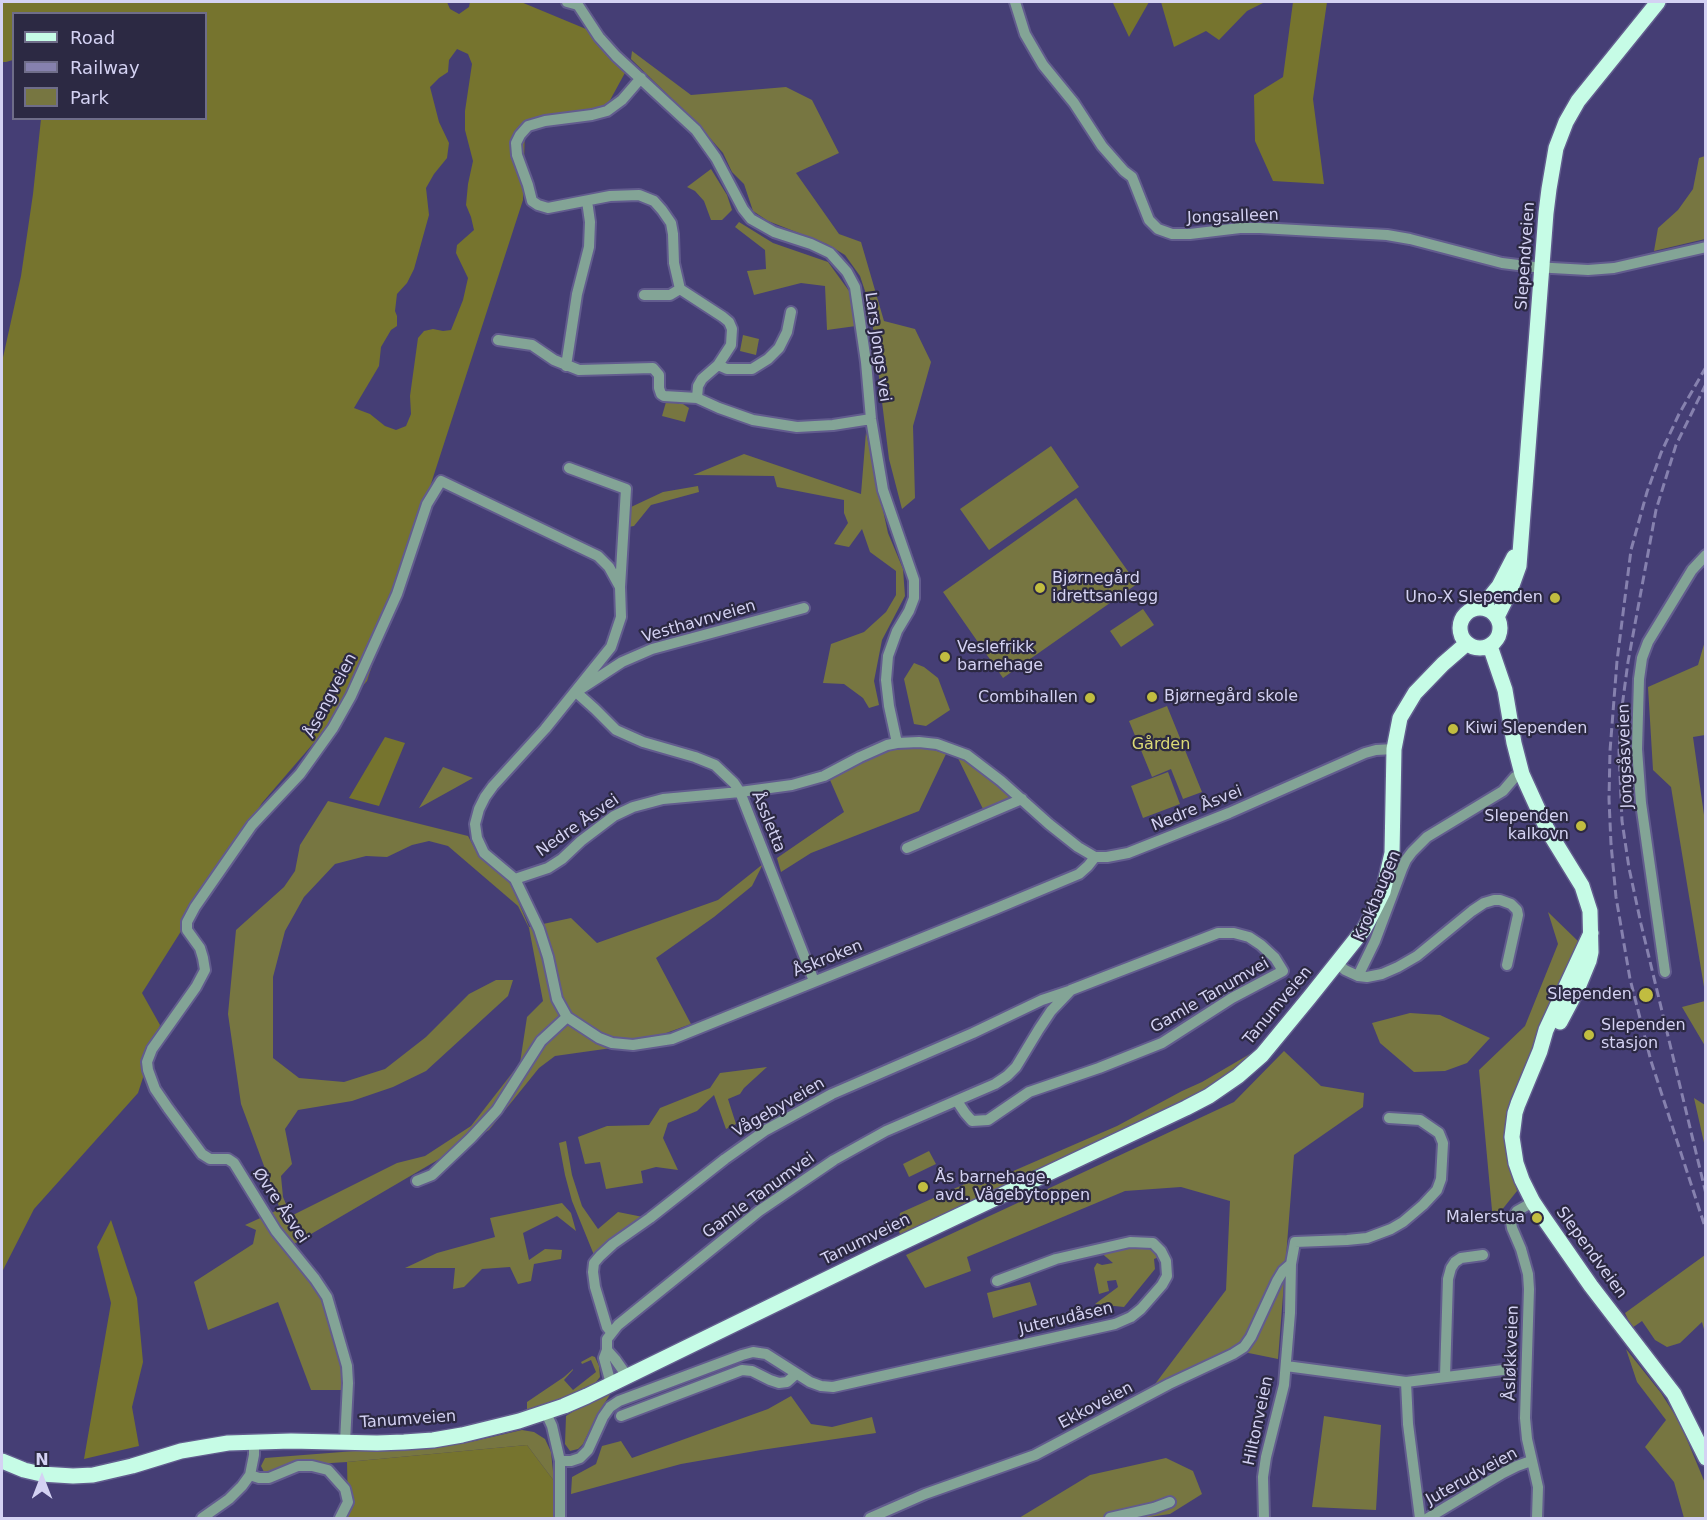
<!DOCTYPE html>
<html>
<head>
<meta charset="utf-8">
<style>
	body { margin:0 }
	#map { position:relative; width:1707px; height:1520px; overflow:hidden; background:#453e75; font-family:"DejaVu Sans",sans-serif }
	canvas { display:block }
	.frame { position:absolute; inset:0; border:3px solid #d4d2f3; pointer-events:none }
	.legend { position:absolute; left:12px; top:12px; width:195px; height:108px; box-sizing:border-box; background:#2c2943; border:2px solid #6f6d89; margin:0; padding:8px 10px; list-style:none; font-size:18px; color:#d4d2f3 }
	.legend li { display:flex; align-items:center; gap:12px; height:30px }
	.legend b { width:30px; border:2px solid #6f6d89 }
	.north { position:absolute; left:12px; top:1448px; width:60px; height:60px; -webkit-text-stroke:4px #2c2943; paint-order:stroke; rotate:0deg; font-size:16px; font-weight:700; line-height:24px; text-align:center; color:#d4d2f3 }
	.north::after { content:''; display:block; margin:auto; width:21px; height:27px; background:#d4d2f3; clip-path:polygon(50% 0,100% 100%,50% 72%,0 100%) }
</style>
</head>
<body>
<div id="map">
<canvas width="1707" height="1520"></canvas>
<div class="frame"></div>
<ul class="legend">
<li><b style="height:8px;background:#c6fce6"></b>Road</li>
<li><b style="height:8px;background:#8681ae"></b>Railway</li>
<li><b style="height:16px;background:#777641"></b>Park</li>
</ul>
<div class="north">N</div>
</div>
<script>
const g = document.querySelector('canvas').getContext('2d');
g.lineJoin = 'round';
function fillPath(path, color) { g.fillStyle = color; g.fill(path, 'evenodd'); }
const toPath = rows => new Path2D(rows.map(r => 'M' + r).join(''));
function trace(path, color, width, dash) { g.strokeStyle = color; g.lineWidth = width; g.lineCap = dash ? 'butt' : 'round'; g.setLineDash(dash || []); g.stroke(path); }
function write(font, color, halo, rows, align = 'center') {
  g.font = font + ' "DejaVu Sans",sans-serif'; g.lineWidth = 4.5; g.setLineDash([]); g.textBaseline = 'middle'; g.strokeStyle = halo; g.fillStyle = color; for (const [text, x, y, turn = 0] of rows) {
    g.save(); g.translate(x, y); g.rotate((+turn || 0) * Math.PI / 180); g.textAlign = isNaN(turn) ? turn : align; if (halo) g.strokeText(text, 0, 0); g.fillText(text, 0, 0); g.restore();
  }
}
fillPath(toPath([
	[632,51,691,95,786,87,812,100,839,153,796,173,839,234,861,242,884,321,915,329,931,362,913,426,915,498,902,509,889,459,872,320,869,303,860,276,845,255,827,244,768,221,753,211,744,184,732,172,723,153,695,121,631,59],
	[1705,156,1705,239,1654,251,1658,228,1678,210,1693,189,1699,158],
	[711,169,727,195,732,210,722,220,711,220,704,201,695,191,687,187],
	[739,222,773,243,828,262,852,295,856,326,827,330,825,286,801,283,754,295,747,271,766,269,765,250,735,227],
	[743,335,759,339,756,355,740,351],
	[666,402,683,404,689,408,685,422,662,416],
	[866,432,888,533,903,569,905,596,882,640,874,681,879,705,869,708,863,698,844,684,823,683,831,644,864,632,886,612,896,595,896,571,870,552,862,529,849,547,834,544,848,523,844,513,844,500,777,487,774,476,693,475,744,454,861,494],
	[1051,446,1079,487,989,550,960,509],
	[698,486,699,492,651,505,634,526,628,527,631,507,663,492],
	[1076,498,1137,584,1003,678,943,592],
	[1143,609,1154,625,1121,647,1110,631],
	[1705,641,1705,735,1693,737,1706,829,1705,993,1671,787,1653,770,1648,687,1698,665],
	[914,663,924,667,938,678,950,710,926,726,914,724,904,679],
	[1167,706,1202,792,1183,799,1171,769,1152,777,1129,721],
	[908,747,928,748,946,754,919,811,811,853,781,872,777,858,844,812,830,780,852,766,877,755,891,750],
	[954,750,1017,794,983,809],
	[443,767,473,778,419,808],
	[1168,772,1180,804,1143,818,1131,786],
	[328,801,468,836,475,849,511,884,529,927,571,918,597,943,718,900,763,864,752,886,714,917,656,958,691,1024,633,1045,555,1056,539,1068,489,1130,294,1244,325,1297,345,1359,346,1390,311,1390,278,1302,208,1330,194,1282,253,1244,256,1230,245,1225,280,1209,241,1104,228,1014,236,930,284,887,295,871,300,845],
	[429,841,448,846,518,906,529,928,543,1001,527,1017,520,1063,471,1126,425,1156,397,1163,291,1216,283,1197,281,1176,292,1164,285,1129,298,1110,352,1101,393,1087,426,1071,508,996,513,980,496,980,469,994,426,1037,385,1069,344,1082,299,1078,273,1058,273,977,285,931,304,897,335,864,366,856,387,857,412,845],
	[1548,912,1581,944,1512,1109,1513,1170,1517,1191,1493,1221,1479,1070,1525,1026,1558,944],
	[1705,1001,1706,1001,1705,1046,1682,1007],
	[1410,1013,1440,1015,1490,1038,1467,1063,1445,1071,1414,1072,1380,1043,1372,1023],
	[1255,1051,1254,1055,1202,1091,1109,1137,900,1235,898,1226,900,1213,967,1183,981,1185,1117,1126,1182,1091,1202,1082],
	[1284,1051,1321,1086,1364,1093,1363,1107,1294,1155,1278,1359,1229,1349,1149,1392,1226,1290,1230,1201,1181,1187,1125,1191,967,1257,971,1271,925,1288,906,1255,1234,1102],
	[767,1067,744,1088,740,1094,728,1099,736,1124,726,1129,714,1095,697,1111,668,1123,663,1138,678,1170,656,1167,641,1171,643,1183,606,1189,600,1162,585,1164,578,1137,607,1126,649,1125,660,1108,710,1088,720,1073],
	[1694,1098,1705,1105,1705,1147],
	[566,1141,572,1175,582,1206,598,1229,618,1212,643,1217,594,1255,572,1201,565,1175,559,1143],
	[929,1151,936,1164,909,1177,903,1164],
	[562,1203,571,1213,576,1231,557,1216,523,1233,529,1260,545,1249,562,1250,561,1259,534,1264,531,1281,518,1284,510,1267,482,1269,464,1287,453,1289,455,1268,405,1268,437,1253,495,1237,490,1218],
	[1138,1245,1153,1250,1159,1257,1154,1259,1155,1269,1124,1307,1095,1304,1118,1287,1116,1280,1107,1281,1109,1291,1099,1294,1094,1268,1097,1263,1102,1265,1113,1263,1099,1251],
	[1705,1255,1705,1333,1702,1322,1680,1343,1667,1347,1655,1340,1642,1321,1632,1328,1625,1313],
	[1030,1282,1037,1305,993,1318,987,1293],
	[1626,1349,1661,1393,1680,1423,1705,1483,1705,1518,1684,1518,1674,1482,1645,1447,1666,1420,1637,1382],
	[592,1356,595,1357,599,1366,600,1377,592,1387,527,1411,527,1402,564,1377,573,1369,573,1370,564,1380,573,1390,596,1372,591,1360,582,1364,581,1362],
	[611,1393,596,1417,583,1444,578,1449,570,1451,565,1444,566,1416,588,1402],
	[791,1396,811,1424,832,1427,872,1417,876,1433,761,1450,681,1464,571,1494,572,1477,596,1464,602,1446,621,1441,632,1458,768,1409],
	[1324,1416,1381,1425,1376,1510,1312,1507],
	[522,1430,534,1432,545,1439,551,1452,554,1481,527,1445,347,1462,284,1466,265,1474,261,1466,265,1458,470,1442],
	[1166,1458,1193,1471,1202,1494,1170,1514,1142,1518,1019,1518,1090,1475]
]), '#777641');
fillPath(toPath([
	[2,2,447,2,450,9,459,14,469,7,470,2,521,2,586,29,626,71,603,113,525,127,523,200,367,681,262,803,142,993,160,1025,138,1093,34,1209,2,1272,2,362,21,276,33,194,41,119,206,118,206,14,14,14,13,60,6,62,2,62],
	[457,49,468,54,472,64,465,111,465,130,473,161,468,184,466,205,471,217,474,230,457,245,456,253,468,278,463,300,451,330,443,331,433,329,424,331,418,338,410,396,411,414,406,426,396,430,385,426,370,414,354,408,379,366,381,347,391,330,397,326,397,316,395,311,397,294,407,283,414,269,429,215,426,188,434,174,447,158,449,143,439,122,430,87,439,78,448,72,449,60],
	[1115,2,1149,2,1129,37,1113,3],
	[1161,2,1265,2,1247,11,1219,40,1206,31,1174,47],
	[1293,2,1327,2,1313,99,1324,184,1273,181,1255,141,1254,95,1283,77],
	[385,737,405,743,379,806,349,798],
	[111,1220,137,1298,143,1362,132,1407,139,1446,84,1459,111,1303,97,1247],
	[527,1445,554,1481,556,1518,344,1518,348,1510,347,1462]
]), '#76742e');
const minor = toPath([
	[567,2,578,5,599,37,616,56,696,130,716,158,743,209,751,219,774,232,811,244,830,253,847,272,855,287,866,362,871,419,883,490,914,580,914,598,909,611,897,631,888,656,886,680,889,706,897,743],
	[1015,2,1025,34,1043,65,1074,103,1102,146,1124,171,1132,177,1149,220,1158,229,1172,234,1190,234,1240,228,1260,228,1387,235,1410,239,1502,263,1534,267,1588,270,1614,268,1706,247],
	[641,78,622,100,607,111,592,115,545,121,528,126,520,135,516,143,517,155,528,185,532,201,538,205,548,208,610,196,639,195,654,201,662,210,671,223,673,234,674,263,680,289,723,317,729,322,732,329,731,345,718,365,702,379,698,386,697,398,719,408,753,420,797,427,833,425,871,419],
	[644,295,670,295,680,289],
	[498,340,532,345,554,360,579,370,653,368,659,375,659,388,661,394,664,396,697,398],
	[718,365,727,369,752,369,768,359,779,348,787,332,791,312],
	[566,366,577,294,589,247,590,222,587,201],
	[569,468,626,489,620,587],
	[804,608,652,649,622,662,576,692,595,709,616,730,643,742,695,757,715,765,734,783,740,792,814,981],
	[907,848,1022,799],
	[515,879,539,929,548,957,557,999,567,1017,599,1038,612,1043,633,1045,672,1039,995,909,1079,874,1088,866,1095,857],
	[1337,963,1345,970,1358,976,1367,977,1382,974,1398,967,1417,956,1472,911,1484,903,1494,900,1500,900,1511,904,1517,910,1518,915,1507,965],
	[1665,972,1641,803,1637,749,1639,679,1642,658,1648,642,1692,570,1706,555],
	[1358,976,1375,941,1402,869,1406,860,1412,852,1427,837,1503,791,1515,777,1522,774],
	[417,1181,432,1175,471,1138,497,1110,541,1041,567,1017],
	[1533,1202,1517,1211,1511,1222,1512,1228,1521,1249,1528,1274,1529,1289,1525,1418,1527,1439,1538,1487,1537,1518],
	[611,1332,607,1327,595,1287,593,1272,594,1263,600,1256,613,1244,650,1218,725,1159,766,1130,832,1094,973,1033,1042,1000,1069,991],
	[607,1350,615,1359,627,1376],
	[1286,1366,1406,1382,1511,1369],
	[1445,1377,1448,1279,1451,1268,1455,1262,1461,1258,1483,1255],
	[1406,1382,1408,1424,1420,1518],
	[611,1384,604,1358,607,1350,607,1339,618,1325,759,1211,834,1160,886,1131,995,1084,1007,1076,1016,1067,1039,1029,1051,1011,1071,990,1218,933,1234,933,1249,937,1261,945,1275,958,1283,971,1232,998,1162,1043,1099,1068,1029,1092,988,1120,972,1121,965,1113,957,1101],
	[546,1413,552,1426,560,1461,560,1518],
	[621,1416,742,1370,752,1371,770,1380,779,1383,787,1382,796,1374],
	[345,1442,348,1383,347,1366,327,1297,315,1279,276,1231,234,1163,228,1159,210,1159,202,1154,168,1108,155,1089,148,1070,147,1062,152,1049,196,987,205,970,203,958,200,948,187,930,187,922,195,907,252,825,300,774,333,728,351,696,397,594,427,504,441,481,598,556,609,567,620,587,621,617,611,647,545,729,493,786,485,797,479,809,475,824,477,838,484,853,515,879,548,868,562,859,581,841,614,816,633,807,663,799,740,792,792,785,824,776,860,757,887,745,897,743,919,742,937,744,967,755,1001,781,1049,824,1078,847,1095,857,1107,857,1128,853,1229,813,1365,753,1376,750,1394,749],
	[560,1461,571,1461,580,1458,588,1450,603,1417,610,1407,619,1401,742,1355,753,1352,766,1354,810,1382,821,1386,833,1387,1115,1324,1131,1317,1141,1309,1162,1285,1167,1276,1166,1261,1161,1251,1153,1243,1130,1242,1056,1259,997,1281],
	[250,1475,259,1478,269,1478,298,1466,312,1466,328,1470,345,1489,348,1502,340,1518],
	[202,1518,229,1499,242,1486,250,1475,254,1455,254,1441],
	[870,1518,925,1494,1035,1455,1169,1384,1233,1354,1244,1347,1251,1337,1277,1281,1283,1271,1291,1264],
	[1110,1518,1154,1508,1170,1502],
	[1264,1518,1263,1477,1266,1457,1284,1385,1290,1313,1291,1264,1295,1242,1347,1240,1367,1238,1391,1229,1403,1222,1423,1205,1437,1190,1441,1179,1443,1143,1439,1133,1420,1120,1389,1118],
	[1428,1518,1503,1473,1517,1466,1531,1461]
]);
const major = toPath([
	'1460 628a20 20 0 1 1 40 0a20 20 0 1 1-40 0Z',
	[1481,608,1499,586,1514,557],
	[1497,617,1510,591,1519,566,1546,213,1549,189,1556,148,1566,122,1578,101,1658,2],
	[1490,646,1505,690,1514,743,1522,774,1547,829,1582,886,1590,911,1591,952,1589,961,1577,990,1560,1022],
	[1591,933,1546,1030,1540,1051,1518,1104,1515,1113,1512,1137,1516,1163,1522,1180,1533,1202,1543,1217,1591,1286,1674,1394,1706,1458],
	[2,1461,24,1470,41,1474,73,1476,93,1475,132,1466,181,1451,228,1443,291,1441,377,1443,404,1442,433,1440,462,1435,519,1421,564,1406,587,1396,880,1253,1186,1108,1209,1096,1238,1076,1262,1055,1309,998,1364,929,1370,918,1383,892,1392,853,1394,749,1400,718,1415,693,1443,664,1466,644]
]);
trace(minor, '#625c8e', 14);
trace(major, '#625c8e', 18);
trace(minor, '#83a496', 10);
trace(major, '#c6fce6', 15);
trace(toPath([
	[1706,367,1679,414,1661,453,1647,492,1631,550,1617,661,1610,751,1609,799,1611,844,1616,897,1630,979,1651,1061,1706,1230],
	[1706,384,1676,445,1656,510,1628,662,1622,707,1619,751,1622,821,1629,868,1641,924,1706,1194]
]), '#8681ae', 3, [9, 4.5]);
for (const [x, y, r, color] of [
	[1040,588,6,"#c1bd40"],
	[1555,598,6,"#c1bd40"],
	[945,657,6,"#c1bd40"],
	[1152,697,6,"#c1bd40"],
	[1090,698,6,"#c1bd40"],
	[1453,729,6,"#c1bd40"],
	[1581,826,6,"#c1bd40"],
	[1646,995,8,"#c1bd40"],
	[1589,1035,6,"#c1bd40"],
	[923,1187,6,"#c1bd40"],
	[1537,1218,6,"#c1bd40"]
]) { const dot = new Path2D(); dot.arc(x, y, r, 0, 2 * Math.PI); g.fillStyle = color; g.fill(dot); trace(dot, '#2c2943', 2); }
write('16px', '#d4d2f3', '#2c2943', [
	["Jongsalleen",1233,217,-2],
	["Slependveien",1526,256,-86],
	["Lars Jongs vei",877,347,82],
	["Vesthavnveien",699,622,-16],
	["Åsengveien",331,696,-62],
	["Jongsåsveien",1626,756,-92],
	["Nedre Åsvei",1197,809,-22],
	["Åssletta",768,822,68],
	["Nedre Åsvei",578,826,-35],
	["Krokhaugen",1378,896,-67],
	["Åskroken",828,959,-22],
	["Gamle Tanumvei",1210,996,-30],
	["Tanumveien",1278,1006,-50],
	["Vågebyveien",779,1108,-30],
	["Gamle Tanumvei",759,1196,-36],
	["Øvre Åsvei",280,1206,56],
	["Tanumveien",866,1240,-26],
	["Slependveien",1591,1253,54],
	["Juterudåsen",1066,1319,-13],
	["Åsløkkveien",1512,1353,-88],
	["Ekkoveien",1096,1406,-28],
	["Tanumveien",408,1420,-4],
	["Hiltonveien",1259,1421,-78],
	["Juterudveien",1472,1477,-29]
]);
write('16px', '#d4d2f3', '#2c2943', [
	["Bjørnegård",1052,579],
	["idrettsanlegg",1052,597],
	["Uno-X Slependen",1543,598,"right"],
	["Veslefrikk",957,648],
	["barnehage",957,666],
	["Bjørnegård skole",1164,697],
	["Combihallen",1078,698,"right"],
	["Kiwi Slependen",1465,729],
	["Slependen",1569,817,"right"],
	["kalkovn",1569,835,"right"],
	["Slependen",1632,995,"right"],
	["Slependen",1601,1026],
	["stasjon",1601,1044],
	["Ås barnehage,",935,1178],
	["avd. Vågebytoppen",935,1196],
	["Malerstua",1525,1218,"right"]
], 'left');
write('16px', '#dbd976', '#2c2943', [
	["Gården",1161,745]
]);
</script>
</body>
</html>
